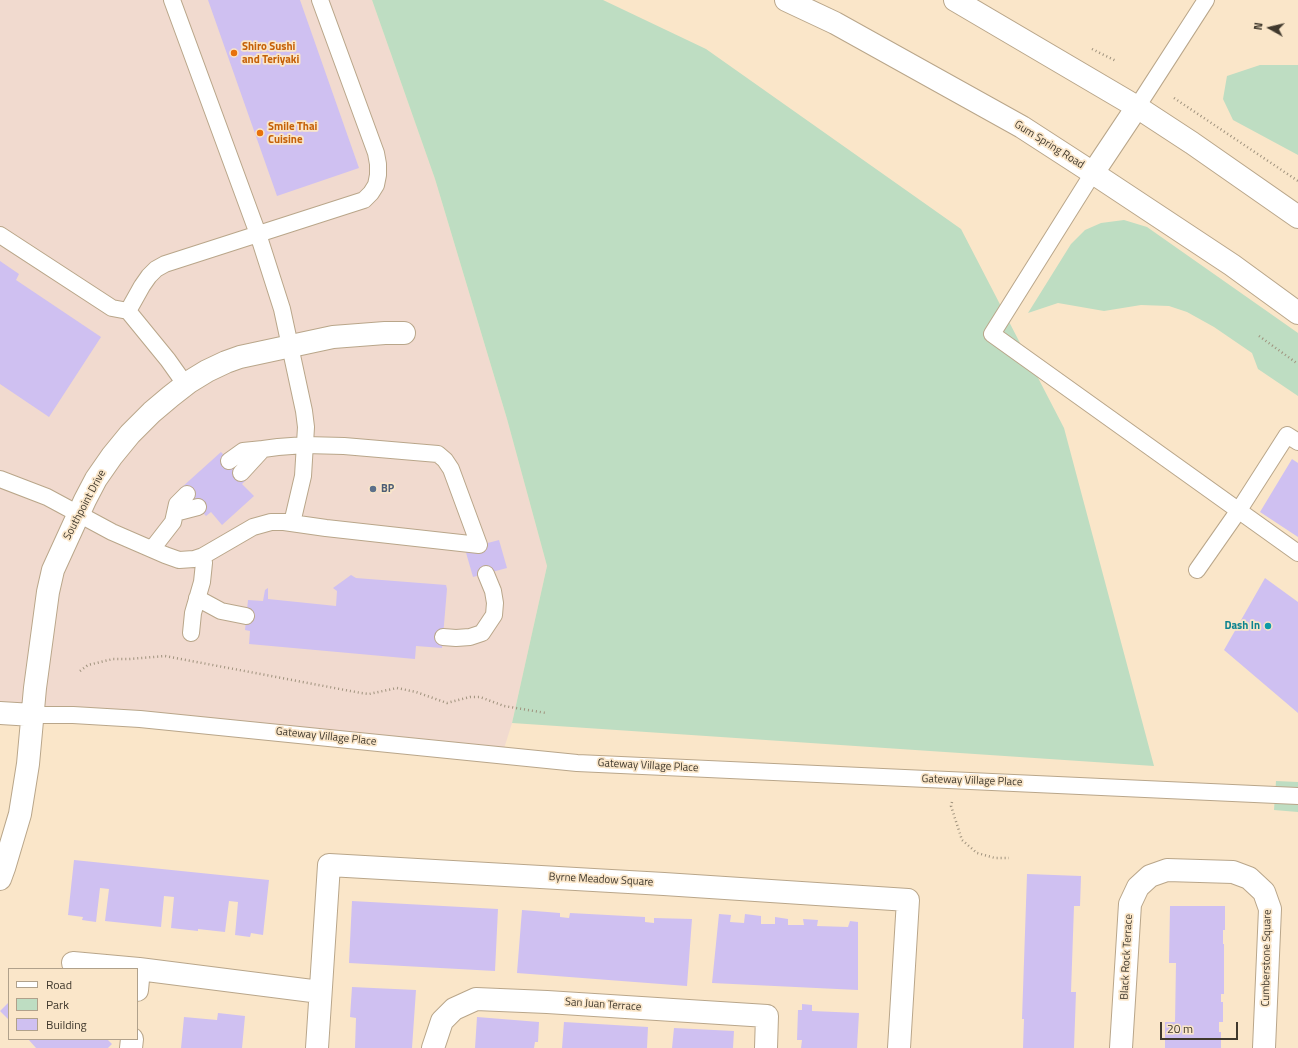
<!DOCTYPE html>
<html>
<head>
<meta charset="utf-8">
<style>
	body { margin:0 }
	#map { position:relative; width:1298px; height:1048px; overflow:hidden; background:#fae6c9; font-family:"Titillium Web",sans-serif }
	canvas { display:block }
	.legend { position:absolute; left:8px; top:968px; width:130px; height:72px; box-sizing:border-box; background:#fae6c9; border:1px solid #b0a18b; margin:0; padding:5px 7px; list-style:none; font-size:12px; color:#40392d }
	.legend li { display:flex; align-items:center; gap:8px; height:20px }
	.legend b { width:20px; border:1px solid #b0a18b }
	.north { position:absolute; left:1250px; top:8px; width:40px; height:40px; -webkit-text-stroke:3px #fae6c9; paint-order:stroke; rotate:278deg; font-size:11px; font-weight:700; line-height:16px; text-align:center; color:#40392d }
	.north::after { content:''; display:block; margin:auto; width:14px; height:18px; background:#40392d; clip-path:polygon(50% 0,100% 100%,50% 72%,0 100%) }
	.scale { position:absolute; left:1160px; top:1022px; width:78px; height:18px; box-sizing:border-box; border:2px solid #40392d; border-top:0; padding-left:5px; font-size:12px; line-height:14px; white-space:nowrap; color:#40392d; -webkit-text-stroke:3px #fae6c9; paint-order:stroke }
</style>
</head>
<body>
<div id="map">
<canvas width="1298" height="1048"></canvas>
<ul class="legend">
<li><b style="height:5px;background:#fff"></b>Road</li>
<li><b style="height:11px;background:#beddc2"></b>Park</li>
<li><b style="height:11px;background:#cfc0f1"></b>Building</li>
</ul>
<div class="north">N</div>
<div class="scale">20 m</div>
</div>
<script>
const g = document.querySelector('canvas').getContext('2d');
g.lineJoin = 'round';
function fillPath(path, color) { g.fillStyle = color; g.fill(path, 'evenodd'); }
const toPath = rows => new Path2D(rows.map(r => 'M' + r).join(''));
function trace(path, color, width, dash) { g.strokeStyle = color; g.lineWidth = width; g.lineCap = dash ? 'butt' : 'round'; g.setLineDash(dash || []); g.stroke(path); }
function write(font, color, halo, rows, align = 'center') {
  g.font = font + ' "Titillium Web",sans-serif'; g.lineWidth = 3.5; g.setLineDash([]); g.textBaseline = 'middle'; g.strokeStyle = halo; g.fillStyle = color; for (const [text, x, y, turn = 0] of rows) {
    g.save(); g.translate(x, y); g.rotate((+turn || 0) * Math.PI / 180); g.textAlign = isNaN(turn) ? turn : align; if (halo) g.strokeText(text, 0, 0); g.fillText(text, 0, 0); g.restore();
  }
}
fillPath(toPath([
	[0,0,372,0,435,179,507,419,547,566,512,723,502,755,0,713]
]), '#f1dacf');
fillPath(toPath([
	[372,0,603,0,706,49,961,229,1064,428,1154,766,512,723,547,566,507,419,435,179],
	[1260,65,1298,65,1298,155,1233,120,1223,99,1227,76],
	[1124,220,1147,227,1298,333,1298,396,1258,369,1252,353,1214,327,1187,312,1169,306,1141,305,1104,311,1058,303,1028,313,1071,244,1085,230,1101,223],
	[1276,781,1298,782,1298,812,1274,810]
]), '#beddc2');
fillPath(toPath([
	[208,0,300,0,359,168,277,196],
	[0,261,19,274,16,280,101,337,49,417,0,384],
	[221,452,246,480,242,484,254,496,222,525,211,512,206,516,181,488],
	[1292,459,1298,463,1298,537,1260,512],
	[499,540,507,568,473,577,465,549],
	[351,575,356,578,446,585,447,589,442,648,416,646,415,659,249,644,250,631,245,630,248,600,263,601,265,590,268,588,268,599,336,606,337,591,333,588],
	[1265,578,1298,602,1298,713,1224,650],
	[74,860,269,880,263,935,251,933,250,937,235,935,238,902,229,901,225,932,198,929,198,931,171,928,174,897,164,896,161,927,105,921,109,889,100,888,96,922,82,920,83,917,68,915],
	[1027,874,1081,876,1080,906,1074,906,1071,992,1076,992,1074,1048,1023,1048,1024,1019,1022,1019],
	[352,901,498,909,495,971,349,963],
	[1170,906,1225,906,1225,930,1223,930,1223,944,1224,944,1224,994,1221,994,1221,1002,1223,1002,1223,1022,1219,1022,1219,1032,1221,1032,1221,1048,1165,1048,1165,1022,1175,1022,1176,963,1169,963],
	[522,910,560,913,560,917,569,918,570,913,645,917,645,922,654,923,654,918,692,919,687,986,517,973],
	[719,914,731,915,730,922,744,923,745,914,761,916,761,924,775,924,775,917,788,919,788,925,804,925,803,919,818,920,817,926,848,927,850,921,858,922,858,990,712,983],
	[352,987,416,990,412,1048,355,1048,356,1018,350,1017],
	[9,1002,9,1020,0,1011],
	[802,1004,812,1005,812,1011,859,1013,857,1048,801,1048,802,1040,797,1040,798,1010,802,1010],
	[218,1013,245,1016,242,1048,181,1048,184,1017,217,1020],
	[477,1017,539,1022,538,1042,535,1042,534,1048,475,1048],
	[564,1022,648,1027,647,1048,562,1048],
	[674,1028,734,1031,733,1048,672,1048],
	[28,1039,107,1039,112,1044,108,1048,36,1048]
]), '#cfc0f1');
const service = toPath([
	[172,0,258,234,282,309,304,411,306,427,303,476,292,523],
	[1137,107,1206,0],
	[1093,173,992,334,1298,553],
	[0,235,112,308,128,311,168,360,185,384],
	[128,311,142,286,149,276,156,269,165,264,364,200,371,193,376,185,378,175,378,164,376,153,320,0],
	[229,461,243,451,263,449],
	[0,479,47,497,112,532,165,555,179,560,194,559,203,556,253,527,271,522,284,522,326,528,479,545,451,469,445,460,438,454,426,453,344,446,305,445,278,447,263,449,241,473],
	[175,513,198,507],
	[152,549,173,522,177,504,187,494],
	[1197,570,1239,510,1287,435,1298,442],
	[197,598,221,611,246,616],
	[191,633,193,613,202,582,204,563,203,556],
	[443,637,456,638,470,637,482,633,494,615,495,603,493,591,486,574],
	[33,715,73,715,140,719,577,763,1298,796]
]);
const minor = toPath([
	[0,713,33,715],
	[0,879,4,868,20,814,28,764,35,688,43,629,48,592,53,570,85,500,96,479,112,456,130,434,152,412,171,396,189,382,207,371,226,362,240,357,333,337,385,333,404,333],
	[73,963,139,969,320,992],
	[137,990,139,969],
	[131,1048,132,1039],
	[317,1048,329,865,664,884,908,900,899,1048],
	[433,1048,442,1021,454,1009,476,999,547,1002,767,1016,766,1048],
	[1121,1048,1130,904,1138,887,1150,876,1167,870,1233,872,1249,878,1264,892,1270,909,1264,1048]
]);
const secondary = toPath([
	[786,0,835,23,1022,127,1093,173,1232,265,1298,313],
	[955,0,1137,107,1192,143,1298,217],
	[1093,173,1137,107]
]);
trace(service, '#b9a68a', 18);
trace(minor, '#b9a68a', 24);
trace(secondary, '#b9a68a', 24);
trace(toPath([
	[1092,49,1116,61],
	[1174,98,1298,181],
	[1259,336,1298,364],
	[80,671,88,665,113,659,129,659,165,656,361,693,369,694,397,688,416,692,447,703,470,697,480,697,504,706,546,713],
	[952,802,951,806,962,840,977,853,995,858,1009,858]
]), '#9f927d', 2.5, [1, 3]);
trace(service, '#fff', 16);
trace(minor, '#fff', 22);
trace(secondary, '#fff', 22);
for (const [x, y, r, color] of [
	[234,53,4,"#e8710a"],
	[260,133,4,"#e8710a"],
	[373,489,4,"#5c6f8a"],
	[1268,626,4,"#0f9aa8"]
]) { const dot = new Path2D(); dot.arc(x, y, r, 0, 2 * Math.PI); g.fillStyle = color; g.fill(dot); trace(dot, '#fae6c9', 1.5); }
write('bold 11px', '#c56008', '#fae6c9', [
	["Shiro Sushi",242,47],
	["and Teriyaki",242,60],
	["Smile Thai",268,127],
	["Cuisine",268,140]
], 'left');
write('11px', '#40392d', '#fae6c9', [
	["Gum Spring Road",1049,145,32],
	["Southpoint Drive",85,505,-62],
	["Gateway Village Place",326,737,6],
	["Gateway Village Place",648,766,3],
	["Gateway Village Place",972,781,2],
	["Byrne Meadow Square",601,880,3],
	["Black Rock Terrace",1127,957,-87],
	["Cumberstone Square",1267,958,-89],
	["San Juan Terrace",603,1005,4]
]);
write('bold 11px', '#4e5e75', '#fae6c9', [
	["BP",381,489]
], 'left');
write('bold 11px', '#0d838f', '#fae6c9', [
	["Dash In",1260,626]
], 'right');
</script>
</body>
</html>
